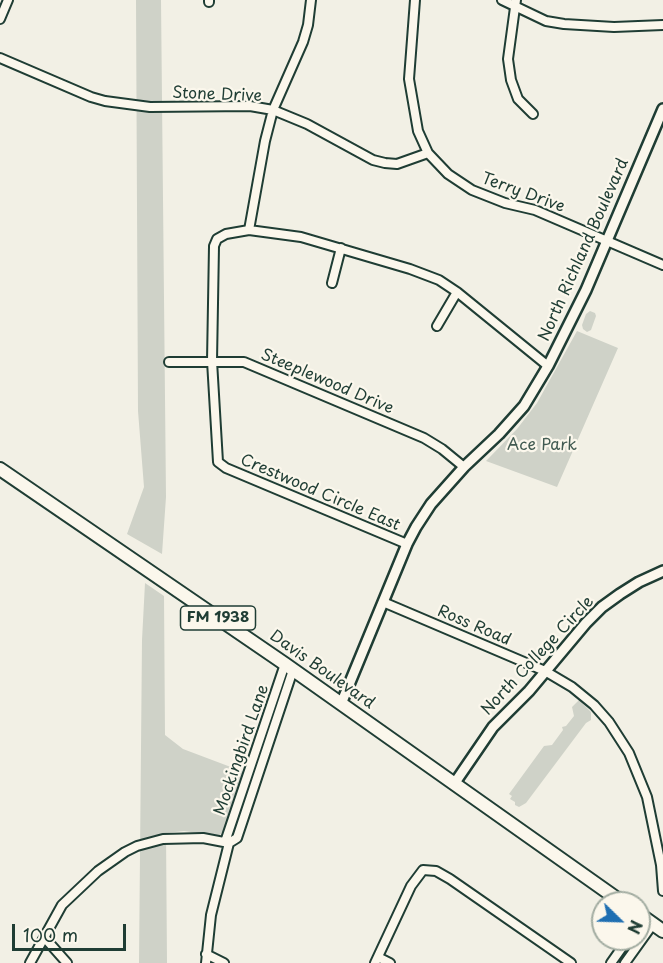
<!DOCTYPE html>
<html>
<head>
<meta charset="utf-8">
<style>
	body { margin:0 }
	#map { position:relative; width:663px; height:963px; overflow:hidden; background:#f2f0e5; font-family:"Playpen Sans",sans-serif }
	canvas { display:block }
	.north { position:absolute; left:591px; top:891px; width:60px; height:60px; box-sizing:border-box; background:#fbf7ec; border:2px solid #a3ada2; border-radius:50%; rotate:113deg; font-size:16px; font-weight:700; line-height:24px; text-align:center; color:#1f3d34 }
	.north::after { content:''; display:block; margin:auto; width:21px; height:27px; background:#1f6fb2; clip-path:polygon(50% 0,100% 100%,50% 72%,0 100%) }
	.scale { position:absolute; left:12px; top:924px; width:114px; height:27px; box-sizing:border-box; border:3px solid #1f3d34; border-top:0; padding-left:8px; font-size:18px; line-height:21px; white-space:nowrap; color:#1f3d34; -webkit-text-stroke:4px #fbf7ec; paint-order:stroke }
</style>
</head>
<body>
<div id="map">
<canvas width="663" height="963"></canvas>
<div class="north">N</div>
<div class="scale">100 m</div>
</div>
<script>
const g = document.querySelector('canvas').getContext('2d');
g.lineJoin = 'round';
function fillPath(path, color) { g.fillStyle = color; g.fill(path, 'evenodd'); }
const toPath = rows => new Path2D(rows.map(r => 'M' + r).join(''));
function trace(path, color, width, dash) { g.strokeStyle = color; g.lineWidth = width; g.lineCap = dash ? 'butt' : 'round'; g.setLineDash(dash || []); g.stroke(path); }
function write(font, color, halo, rows, align = 'center') {
  g.font = font + ' "Playpen Sans",sans-serif'; g.lineWidth = 4.5; g.setLineDash([]); g.textBaseline = 'middle'; g.strokeStyle = halo; g.fillStyle = color; for (const [text, x, y, turn = 0] of rows) {
    g.save(); g.translate(x, y); g.rotate((+turn || 0) * Math.PI / 180); g.textAlign = isNaN(turn) ? turn : align; if (halo) g.strokeText(text, 0, 0); g.fillText(text, 0, 0); g.restore();
  }
}
fillPath(toPath([
	[136,0,161,0,166,497,162,554,127,534,144,487,138,411],
	[590,311,595,313,596,316,591,330,587,332,583,329,582,325,586,314],
	[577,331,618,348,557,487,486,461,517,429,537,403],
	[145,583,164,596,165,735,183,749,244,772,224,830,219,836,184,831,166,833,167,963,139,963,142,640],
	[579,700,591,712,591,720,586,723,526,803,519,807,515,805,515,802,510,799,512,796,509,794,544,746,552,745,563,730,562,727,566,726,574,716,572,707]
]), '#cfd2c8');
const minor = toPath([
	[415,0,409,79,418,131,428,153,448,174,472,190,505,203,535,210,663,265],
	[502,0,546,21,564,24,614,27,663,25],
	[516,0,508,59,511,80,518,99,533,114],
	[209,2,209,0],
	[0,19,8,0],
	[0,58,91,97,105,101,150,107,250,106,273,110,307,124,373,160,385,163,397,164,428,153],
	[249,230,265,141,273,110,303,42,308,25,311,0],
	[332,283,341,248],
	[437,326,457,292],
	[169,362,244,362,424,438,442,449,464,467],
	[407,544,226,468,218,462,212,361,214,246,217,239,226,234,249,230,301,237,410,269,439,280,457,292,548,366],
	[383,602,545,671,572,687,594,705,609,722,629,753,647,797,661,865,663,891],
	[229,843,237,838,293,670],
	[44,937,67,963],
	[206,954,224,963],
	[378,957,390,963],
	[30,963,62,905,98,871,125,852,137,846,163,839,203,838,229,843],
	[206,963,211,915,229,843,226,839,285,664],
	[375,963,411,886,423,870,436,871,450,879,571,963],
	[611,963,628,939],
	[625,963,653,924]
]);
const tertiary = toPath([
	[341,704,407,544,416,527,431,504,464,467,499,434,524,406,548,366,586,290,663,109],
	[454,784,493,727,529,691,586,623,602,607,620,594,639,582,663,571]
]);
const primary = toPath([
	[0,469,285,664,623,903],
	[639,914,663,931]
]);
trace(minor, '#1f3d34', 12);
trace(tertiary, '#1f3d34', 14);
trace(primary, '#1f3d34', 16);
trace(minor, '#fbf7ec', 8);
trace(tertiary, '#fbf7ec', 9);
trace(primary, '#fbf7ec', 12);
for (const [x, y, w] of [
	[218,618,75]
]) { const box = new Path2D(); box.roundRect(x - w / 2, y - 12, w, 24, 4.5); g.fillStyle = '#fbf7ec'; g.fill(box); trace(box, '#1f3d34', 1.5); }
write('bold 15px', '#1f3d34', null, [
	["FM 1938",218,618]
]);
write('16px', '#1f3d34', '#fbf7ec', [
	["Stone Drive",217,95,2],
	["Terry Drive",523,193,20],
	["North Richland Boulevard",584,250,-66],
	["Steeplewood Drive",327,382,23],
	["Crestwood Circle East",320,493,23],
	["Ross Road",474,626,23],
	["North College Circle",538,656,-47],
	["Davis Boulevard",322,670,35],
	["Mockingbird Lane",242,750,-71]
]);
write('16px', '#425b52', '#fbf7ec', [
	["Ace Park",542,446]
]);
</script>
</body>
</html>
